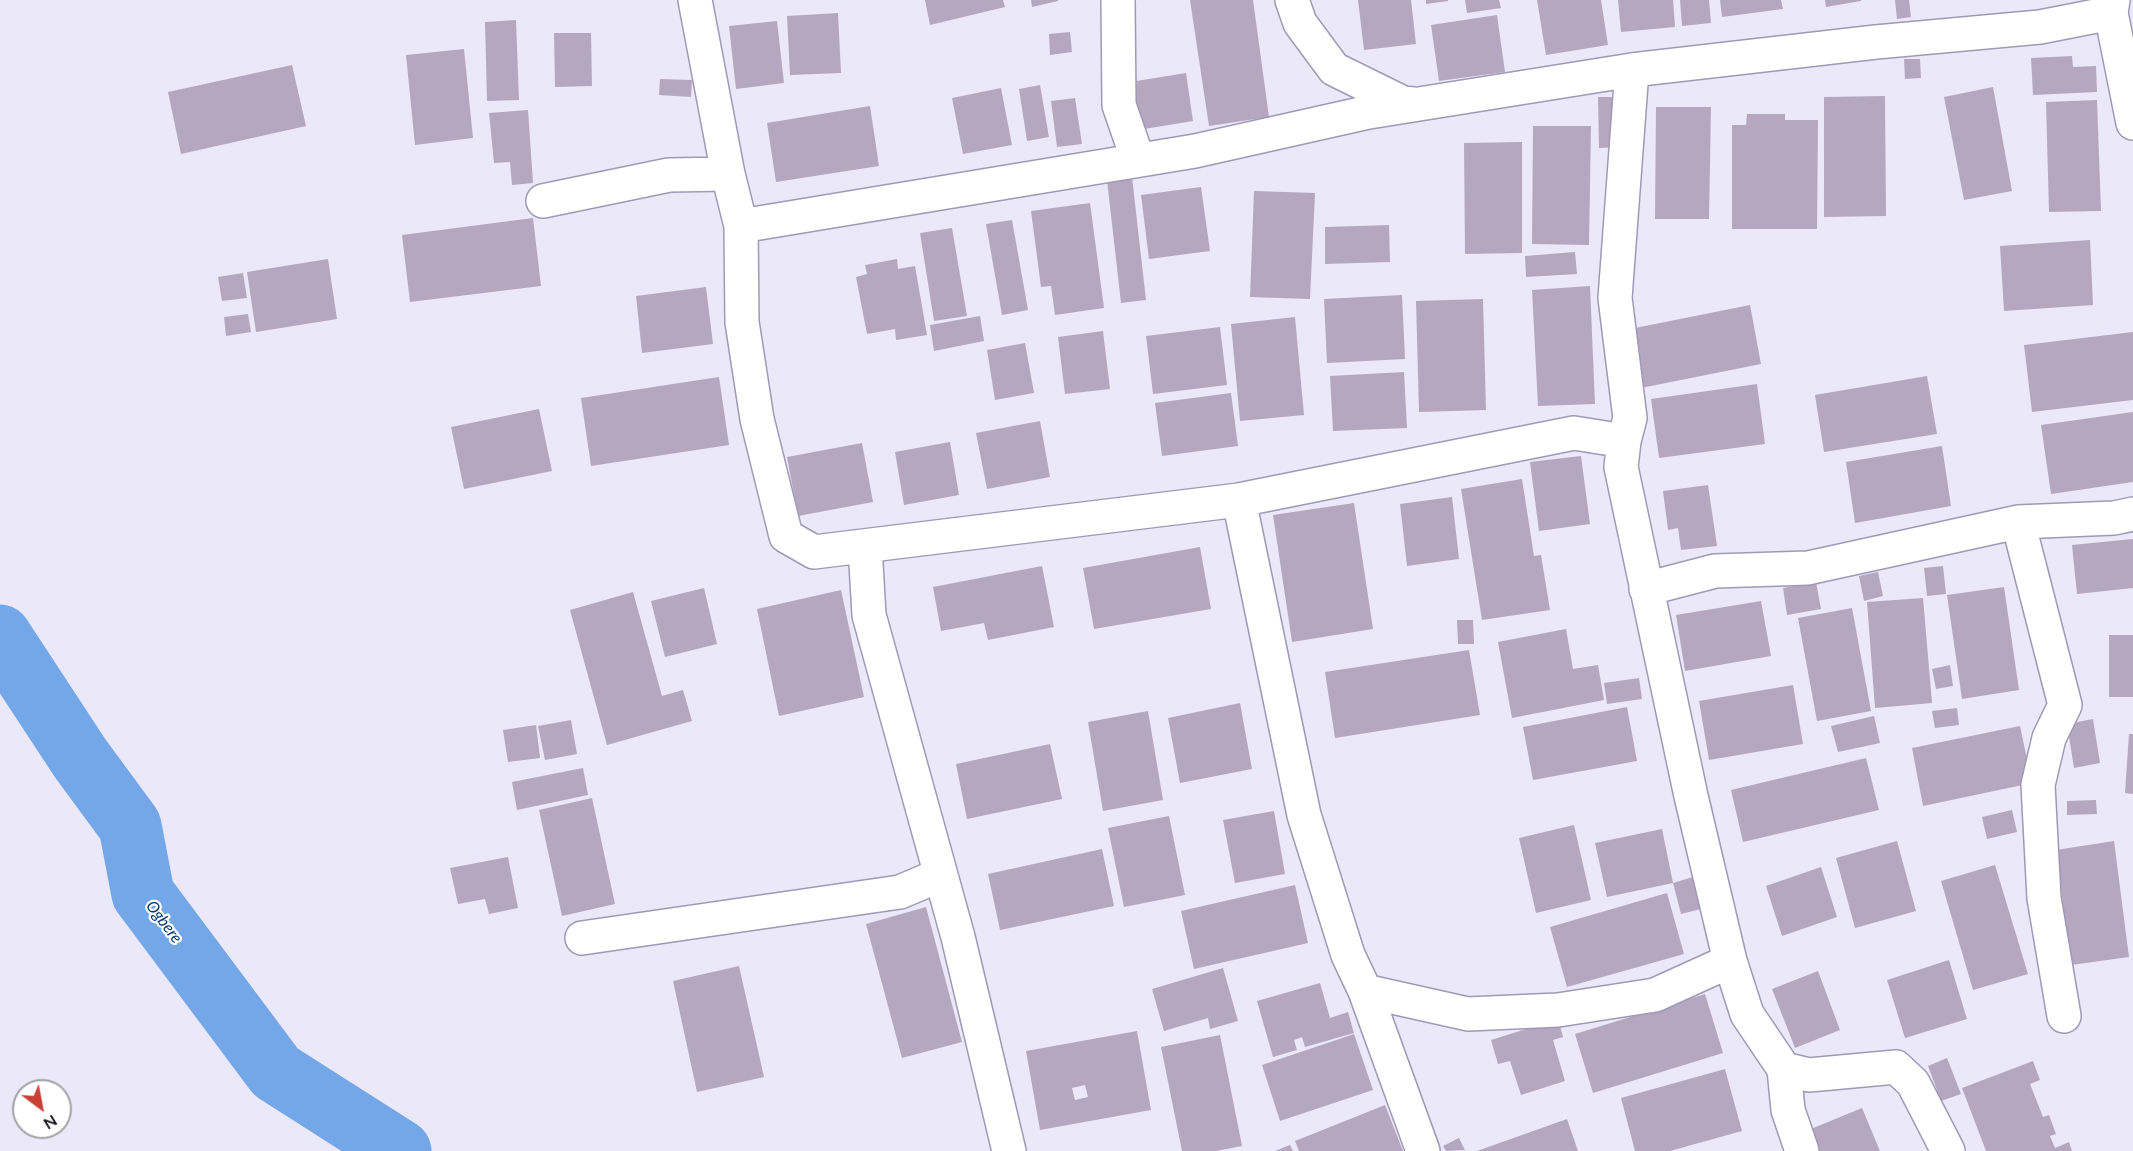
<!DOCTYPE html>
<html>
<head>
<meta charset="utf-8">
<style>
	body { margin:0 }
	#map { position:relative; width:2133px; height:1151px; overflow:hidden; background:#ebe8fa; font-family:Lato,sans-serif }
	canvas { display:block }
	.north { position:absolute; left:12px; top:1079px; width:60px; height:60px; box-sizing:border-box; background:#fff; border:2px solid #a2a1a5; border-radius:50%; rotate:148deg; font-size:16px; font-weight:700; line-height:24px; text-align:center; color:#16151f }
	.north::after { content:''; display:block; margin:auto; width:21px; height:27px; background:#cc3e38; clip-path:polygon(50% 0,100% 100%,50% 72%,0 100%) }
</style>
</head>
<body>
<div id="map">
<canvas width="2133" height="1151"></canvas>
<div class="north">N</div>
</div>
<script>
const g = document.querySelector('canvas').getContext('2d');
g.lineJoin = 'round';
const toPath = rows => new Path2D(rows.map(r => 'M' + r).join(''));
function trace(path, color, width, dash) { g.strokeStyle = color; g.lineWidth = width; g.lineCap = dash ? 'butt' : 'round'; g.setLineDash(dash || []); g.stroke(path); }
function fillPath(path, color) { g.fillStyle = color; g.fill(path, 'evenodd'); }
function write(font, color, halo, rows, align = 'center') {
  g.font = font + ' Lato,sans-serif'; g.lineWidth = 4.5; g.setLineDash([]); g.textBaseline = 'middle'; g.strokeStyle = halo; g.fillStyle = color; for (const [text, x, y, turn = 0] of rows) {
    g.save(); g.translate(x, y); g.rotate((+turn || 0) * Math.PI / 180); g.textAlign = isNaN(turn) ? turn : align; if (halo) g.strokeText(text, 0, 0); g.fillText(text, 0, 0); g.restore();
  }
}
trace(toPath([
	[0,636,80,758,130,826,143,894,276,1072,400,1151]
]), '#74a7e7', 63);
fillPath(toPath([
	[925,0,1003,0,1005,7,930,25],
	[1031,0,1058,0,1058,1,1032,7],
	[1190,0,1253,0,1269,117,1209,126],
	[1358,0,1411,0,1416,44,1364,50],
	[1426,0,1448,0,1448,1,1426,4],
	[1465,0,1499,0,1501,8,1467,13],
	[1537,0,1601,0,1608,45,1546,55],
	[1618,0,1673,0,1675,27,1621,32],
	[1680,0,1709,0,1711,23,1682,26],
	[1720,0,1781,0,1783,9,1722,17],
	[1825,0,1861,0,1861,1,1826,7],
	[1895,0,1909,0,1911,17,1897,19],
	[838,13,841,73,790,75,787,16],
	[1497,15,1505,72,1439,81,1431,25],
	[516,20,519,100,487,101,485,22],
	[777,21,784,83,736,89,729,26],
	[1070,32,1072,52,1050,55,1049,34],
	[554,33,591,33,592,86,555,87],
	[464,49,473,138,415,145,406,55],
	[2072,56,2073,67,2096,66,2097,92,2033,95,2031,58],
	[1904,59,1920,59,1921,78,1905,79],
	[292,65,306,126,181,154,168,92],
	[1186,73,1193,121,1138,130,1130,82],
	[660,79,692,80,691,97,659,95],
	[1040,85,1049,137,1027,141,1019,89],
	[1993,87,2012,191,1964,200,1944,97],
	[1001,88,1012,145,963,154,952,98],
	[1885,96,1886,216,1824,217,1824,97],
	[1598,97,1619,97,1620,147,1599,148],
	[1075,98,1082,144,1057,147,1051,101],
	[2097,100,2101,211,2049,212,2046,102],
	[870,106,879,166,776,182,767,123],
	[1656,107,1711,107,1709,219,1655,219],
	[528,110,533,183,512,185,510,162,494,163,489,113],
	[1747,114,1785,114,1785,120,1818,120,1817,229,1732,229,1732,125,1746,125],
	[1533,126,1591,126,1589,245,1532,244],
	[1522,142,1522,253,1465,254,1464,143],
	[1132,177,1146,300,1121,303,1107,180],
	[1201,187,1210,251,1149,259,1141,195],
	[1254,191,1315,193,1310,299,1250,297],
	[1090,203,1104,308,1055,315,1051,286,1041,287,1031,211],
	[533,218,541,286,410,302,402,235],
	[1012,220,1028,310,1002,315,986,224],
	[1389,225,1390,262,1325,264,1325,227],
	[952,228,967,316,934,321,920,233],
	[2090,240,2093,305,2004,311,2000,246],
	[1575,252,1577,274,1526,277,1525,256],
	[328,259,337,319,256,332,247,272],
	[897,259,898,269,915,266,927,335,896,340,895,329,867,334,856,277,867,274,865,265],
	[243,273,247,298,222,301,218,277],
	[1590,286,1595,404,1538,406,1532,290],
	[706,287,713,344,642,353,636,296],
	[1402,295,1405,359,1327,363,1324,299],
	[1483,299,1486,410,1419,412,1416,301],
	[1750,305,1761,364,1641,388,1630,329],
	[248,314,251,332,226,336,224,317],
	[980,316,984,341,934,351,930,325],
	[1295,317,1304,415,1240,421,1231,324],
	[1220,327,1227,385,1153,394,1146,336],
	[1103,331,1110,389,1065,394,1058,337],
	[2133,332,2133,400,2032,412,2024,345],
	[1025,343,1034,393,995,400,987,350],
	[1404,372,1407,428,1333,431,1330,376],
	[1927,376,1937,434,1824,452,1815,395],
	[719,377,729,445,591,466,581,398],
	[1757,384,1765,444,1659,458,1651,399],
	[1231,393,1238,446,1162,456,1155,403],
	[539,409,552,471,464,489,451,427],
	[2133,412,2133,482,2051,494,2041,425],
	[1040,421,1050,477,987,489,976,433],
	[950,442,959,495,904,505,895,452],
	[862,443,873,502,798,516,787,457],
	[1942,446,1951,506,1855,523,1846,462],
	[1581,456,1590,524,1539,531,1530,462],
	[1522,479,1534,556,1541,555,1550,610,1482,620,1461,489],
	[1708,485,1717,546,1681,550,1678,528,1668,530,1663,491],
	[1452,497,1459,559,1407,566,1400,504],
	[1354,503,1373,629,1292,642,1273,515],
	[2133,539,2133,588,2077,594,2072,545],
	[1200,547,1211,609,1094,629,1083,568],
	[1042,566,1054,627,988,640,984,623,941,631,933,587],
	[1943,566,1946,594,1927,596,1924,568],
	[1878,572,1883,596,1864,601,1859,576],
	[1816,582,1821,609,1787,615,1783,588],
	[2004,587,2019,690,1962,699,1947,595],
	[704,588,717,644,665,657,651,601],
	[841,590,864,697,779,716,757,609],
	[633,592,662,696,683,690,692,721,607,745,570,610],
	[1923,598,1932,703,1875,708,1867,602],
	[1761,601,1771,656,1685,671,1676,615],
	[1852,608,1871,711,1817,721,1798,618],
	[1457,620,1473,620,1474,644,1458,644],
	[1566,629,1573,669,1598,665,1604,700,1512,718,1498,642],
	[2109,635,2133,635,2133,697,2109,697],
	[1469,650,1480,715,1335,738,1325,672],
	[1950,665,1953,686,1936,689,1932,669],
	[1639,678,1642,699,1607,704,1604,683],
	[1793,685,1803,744,1709,760,1699,701],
	[1240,703,1252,769,1180,783,1168,718],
	[1627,707,1637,761,1533,780,1523,727],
	[1957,708,1959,725,1935,728,1932,711],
	[1148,711,1163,800,1103,811,1088,722],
	[1874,716,1880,743,1838,752,1831,726],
	[2093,719,2100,763,2074,768,2067,724],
	[571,720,577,754,545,760,538,726],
	[536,725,540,758,508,762,503,730],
	[2020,726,2032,783,1923,806,1912,748],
	[2129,734,2133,734,2133,794,2125,793],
	[1050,744,1062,799,967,819,956,764],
	[1866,758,1879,810,1743,842,1731,790],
	[583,768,588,795,517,810,512,782],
	[592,798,615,904,562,916,539,810],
	[2096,800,2097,814,2067,815,2067,801],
	[2012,810,2017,832,1987,839,1982,817],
	[1274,811,1285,874,1235,883,1223,820],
	[1169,816,1185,895,1124,907,1108,828],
	[1574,825,1591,900,1536,913,1519,838],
	[1662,829,1673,883,1607,897,1595,843],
	[1897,841,1916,911,1855,928,1836,858],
	[2114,841,2129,957,2071,965,2056,850],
	[1102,849,1114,906,1000,930,988,874],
	[508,857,518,908,489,914,485,899,458,904,450,868],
	[1995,865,2028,974,1973,990,1941,881],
	[1821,867,1837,917,1782,936,1766,886],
	[1693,877,1701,909,1681,914,1673,883],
	[1295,885,1308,943,1194,969,1181,911],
	[1667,893,1684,954,1567,987,1550,927],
	[926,907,962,1042,902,1058,866,924],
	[1949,960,1967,1019,1905,1038,1887,980],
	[739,966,764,1077,697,1092,673,981],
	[1223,968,1238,1021,1210,1029,1208,1018,1164,1031,1152,989],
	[1818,971,1840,1030,1795,1048,1772,989],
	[1320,983,1330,1018,1348,1012,1354,1033,1305,1047,1302,1037,1294,1040,1297,1050,1273,1057,1257,1001],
	[1705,994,1723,1053,1593,1093,1575,1034],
	[1558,1019,1563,1037,1553,1040,1565,1081,1521,1095,1510,1061,1498,1064,1491,1040],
	[1137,1031,1151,1110,1040,1130,1026,1051],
	[1085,1085,1088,1097,1075,1100,1072,1088],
	[1354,1034,1373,1090,1280,1121,1262,1065],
	[1220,1035,1242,1146,1216,1151,1182,1151,1161,1047],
	[1947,1058,1961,1094,1941,1101,1928,1066],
	[2033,1061,2040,1080,2030,1084,2043,1117,2049,1115,2056,1134,2050,1136,2055,1148,2069,1142,2072,1151,1986,1151,1962,1088],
	[1725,1069,1742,1131,1670,1151,1635,1151,1621,1098],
	[1385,1105,1403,1151,1299,1151,1295,1141],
	[1862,1108,1880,1151,1814,1151,1806,1131],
	[1567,1119,1578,1151,1477,1151],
	[1459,1138,1465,1150,1446,1151,1443,1146],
	[1290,1145,1293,1151,1275,1151]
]), '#b6a7c1');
const minor = toPath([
	[695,0,728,174,741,226,742,322,757,419,786,536,814,552,1239,500,1574,433,1624,441],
	[1118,0,1119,105,1138,160],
	[1292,0,1300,23,1334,69,1403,103,1414,104],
	[2113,0,2111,13,2133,123],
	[1632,70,1615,298,1630,418,1624,441,1621,467,1691,796,1730,961,1747,1014,1784,1069,1809,1075,1896,1067,1913,1083,1948,1151],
	[543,201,669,175,728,174],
	[741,226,1195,151,1369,112,1632,70,1876,42,2040,27,2111,13],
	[1239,500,1304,815,1348,955,1365,991,1423,1151],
	[2018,522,2065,705,2049,738,2038,785,2044,898,2064,1016],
	[865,546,869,615,958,937,1009,1151],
	[1646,589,1715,571,1808,568,2018,522,2114,518,2133,514],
	[582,938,900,892,940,875],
	[1365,991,1468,1014,1558,1010,1655,995,1730,961],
	[1784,1069,1788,1110,1802,1151]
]);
trace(minor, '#9e9ab6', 36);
trace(minor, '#fff', 33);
write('italic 16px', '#00376f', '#fff', [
	["Ogbere",164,922,53]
]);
</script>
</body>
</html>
